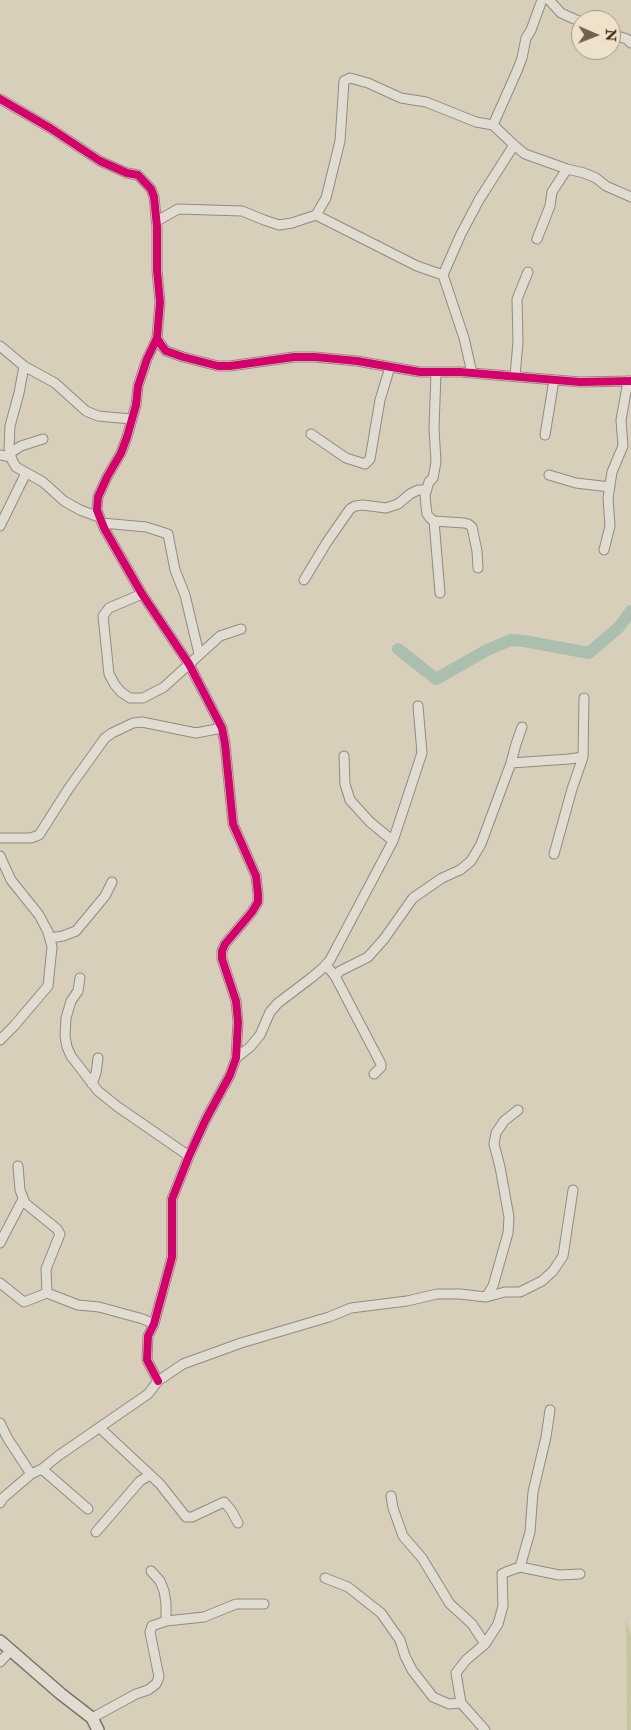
<!DOCTYPE html>
<html>
<head>
<meta charset="utf-8">
<style>
	body { margin:0 }
	#map { position:relative; width:631px; height:1730px; overflow:hidden; background:#d8cfbb; font-family:"IM FELL Double Pica",serif }
	canvas { display:block }
	.north { position:absolute; left:571px; top:10px; width:50px; height:50px; box-sizing:border-box; background:#eee2ca; border:1px solid #a69682; border-radius:50%; rotate:91deg; font-size:14px; font-weight:700; line-height:20px; text-align:center; color:#3b2517 }
	.north::after { content:''; display:block; margin:auto; width:18px; height:22px; background:#726050; clip-path:polygon(50% 0,100% 100%,50% 72%,0 100%) }
</style>
</head>
<body>
<div id="map">
<canvas width="631" height="1730"></canvas>
<div class="north">N</div>
</div>
<script>
const g = document.querySelector('canvas').getContext('2d');
g.lineJoin = 'round';
function fillPath(path, color) { g.fillStyle = color; g.fill(path, 'evenodd'); }
const toPath = rows => new Path2D(rows.map(r => 'M' + r).join(''));
function trace(path, color, width, dash) { g.strokeStyle = color; g.lineWidth = width; g.lineCap = dash ? 'butt' : 'round'; g.setLineDash(dash || []); g.stroke(path); }
fillPath(toPath([
	[626,1620,631,1636,631,1730,627,1730]
]), '#c5c5a0');
trace(toPath([
	[398,649,436,679,487,650,511,640,524,641,589,653,619,627,631,611]
]), '#aabfae', 12);
const street = toPath([
	[542,0,531,30,526,38,522,58,517,71,493,125,514,145,525,154,567,169,584,173,596,178,606,186,631,197],
	[549,0,561,13,581,22],
	[611,34,627,39,631,43],
	[0,99,50,128,100,161,127,173,138,175,151,189,154,197,157,227,157,270,160,302,157,338,162,346,166,351,183,357,218,366,230,366,294,357,315,357,357,361,420,372,460,372,580,382,631,381],
	[316,215,326,198,340,141,344,81,350,78,368,83,401,98,426,102,476,122,493,125],
	[157,221,178,209,242,211,264,220,279,225,292,223,316,215,417,266,443,275,464,338,472,373],
	[537,239,550,206,552,192,567,169],
	[443,275,461,234,479,200,514,145],
	[157,338,147,359,138,386,136,405,127,437,121,453,107,477,98,497,97,510,104,528,142,594,189,664,222,728,225,744,233,824,256,876,258,894,258,902,252,912,225,944,222,951,222,959,236,1001,238,1022,236,1058,230,1075,206,1119,189,1156,172,1199,172,1257,154,1324,148,1336,147,1360,158,1381],
	[0,346,24,366,55,383,86,411,98,416,131,419],
	[24,366,19,393,10,426,9,448,12,460,16,467,43,482,64,501,80,510,99,517],
	[436,373,434,428,436,462,433,478,429,482,425,495,426,506,427,514,430,518,434,521,464,523,468,524,472,527,477,551,478,568],
	[515,376,518,342,517,299,528,272],
	[311,434,346,458,365,464,370,459,380,400,390,367],
	[545,435,554,380],
	[10,453,21,446,43,439],
	[0,455,11,457],
	[549,475,576,483,610,487],
	[434,521,440,593],
	[102,523,146,527,168,534,175,570,185,595,199,654],
	[0,526,26,473],
	[604,550,610,526,608,498,612,472,623,446,621,420,628,381],
	[304,580,327,542,350,509,355,506,363,505,386,508,398,504,410,494,418,490,426,490],
	[142,594,109,608,103,616,109,674,115,685,121,692,130,698,143,698,164,687,220,636,241,629],
	[344,756,345,784,350,800,370,822,393,841],
	[511,763,569,759,583,757,584,698],
	[0,838,31,838,39,835,69,788,105,738,112,733,133,723,142,722,196,733,222,728],
	[554,854,572,789,583,757],
	[0,856,11,880,39,915,48,932,52,947,48,986,14,1026,0,1040],
	[50,938,63,936,76,931,105,896,112,882],
	[326,965,335,976,381,1064,381,1067,374,1074],
	[335,976,340,971,368,957,384,939,413,898,442,878,460,870,471,861,481,844,511,763,516,744,522,727],
	[80,978,78,991,71,1001,66,1018,65,1036,67,1047,71,1056,98,1091,118,1107,189,1156],
	[236,1058,250,1047,260,1035,270,1012,278,1003,311,978,323,968,330,960,393,841,422,753,418,706],
	[92,1084,96,1073,98,1058],
	[18,1166,20,1190,25,1203,57,1229,60,1234,46,1269,47,1293,78,1305,99,1307,143,1319,154,1324],
	[0,1243,23,1199],
	[0,1283,24,1302,47,1293],
	[486,1297,505,1292,520,1292,542,1281,553,1271,563,1256,573,1190],
	[0,1423,8,1439,31,1474],
	[100,1428,160,1484,186,1517,192,1517,224,1502,231,1510,238,1523],
	[42,1469,88,1509],
	[391,1496,393,1508,403,1536,422,1558,450,1604,472,1624,485,1644],
	[0,1503,3,1498,31,1474,42,1469,58,1456,148,1394,158,1381,183,1364,241,1343,329,1317,351,1308,407,1301,437,1294,460,1294,486,1297,493,1286,508,1233,509,1217,500,1167,494,1144,496,1133,504,1121,518,1110],
	[96,1532,140,1481,150,1475],
	[520,1567,559,1575,580,1574],
	[151,1571,160,1581,164,1591,166,1603,166,1621],
	[325,1578,348,1587,381,1613,400,1640,405,1656,412,1670,433,1697,449,1704,461,1703],
	[0,1662,11,1650],
	[92,1718,136,1694,148,1690,156,1684,159,1677,150,1632,152,1626,166,1621,204,1617,236,1604,264,1604],
	[485,1730,461,1703,456,1673,466,1660,485,1644,498,1624,503,1606,502,1574,506,1572,520,1567,530,1532,533,1492,546,1437,550,1410]
]);
const secondary = toPath([
	[0,1641,61,1694,92,1718,98,1730]
]);
trace(street, '#928a7d', 11);
trace(secondary, '#7b7367', 14);
trace(street, '#e0dcd2', 9);
trace(secondary, '#e0dcd2', 11);
trace(toPath([
	[0,99,50,128,100,161,127,173,138,175,151,189,154,197,157,227,157,270,160,302,157,338,162,346,166,351,183,357,218,366,230,366,294,357,315,357,357,361,420,372,460,372,580,382,631,381],
	[157,338,147,359,138,386,136,405,127,437,121,453,107,477,98,497,97,510,104,528,142,594,189,664,222,728,225,744,233,824,256,876,258,894,258,902,252,912,225,944,222,951,222,959,236,1001,238,1022,236,1058,230,1075,206,1119,189,1156,172,1199,172,1257,154,1324,148,1336,147,1360,158,1381]
]), '#d6006c', 8);
</script>
</body>
</html>
